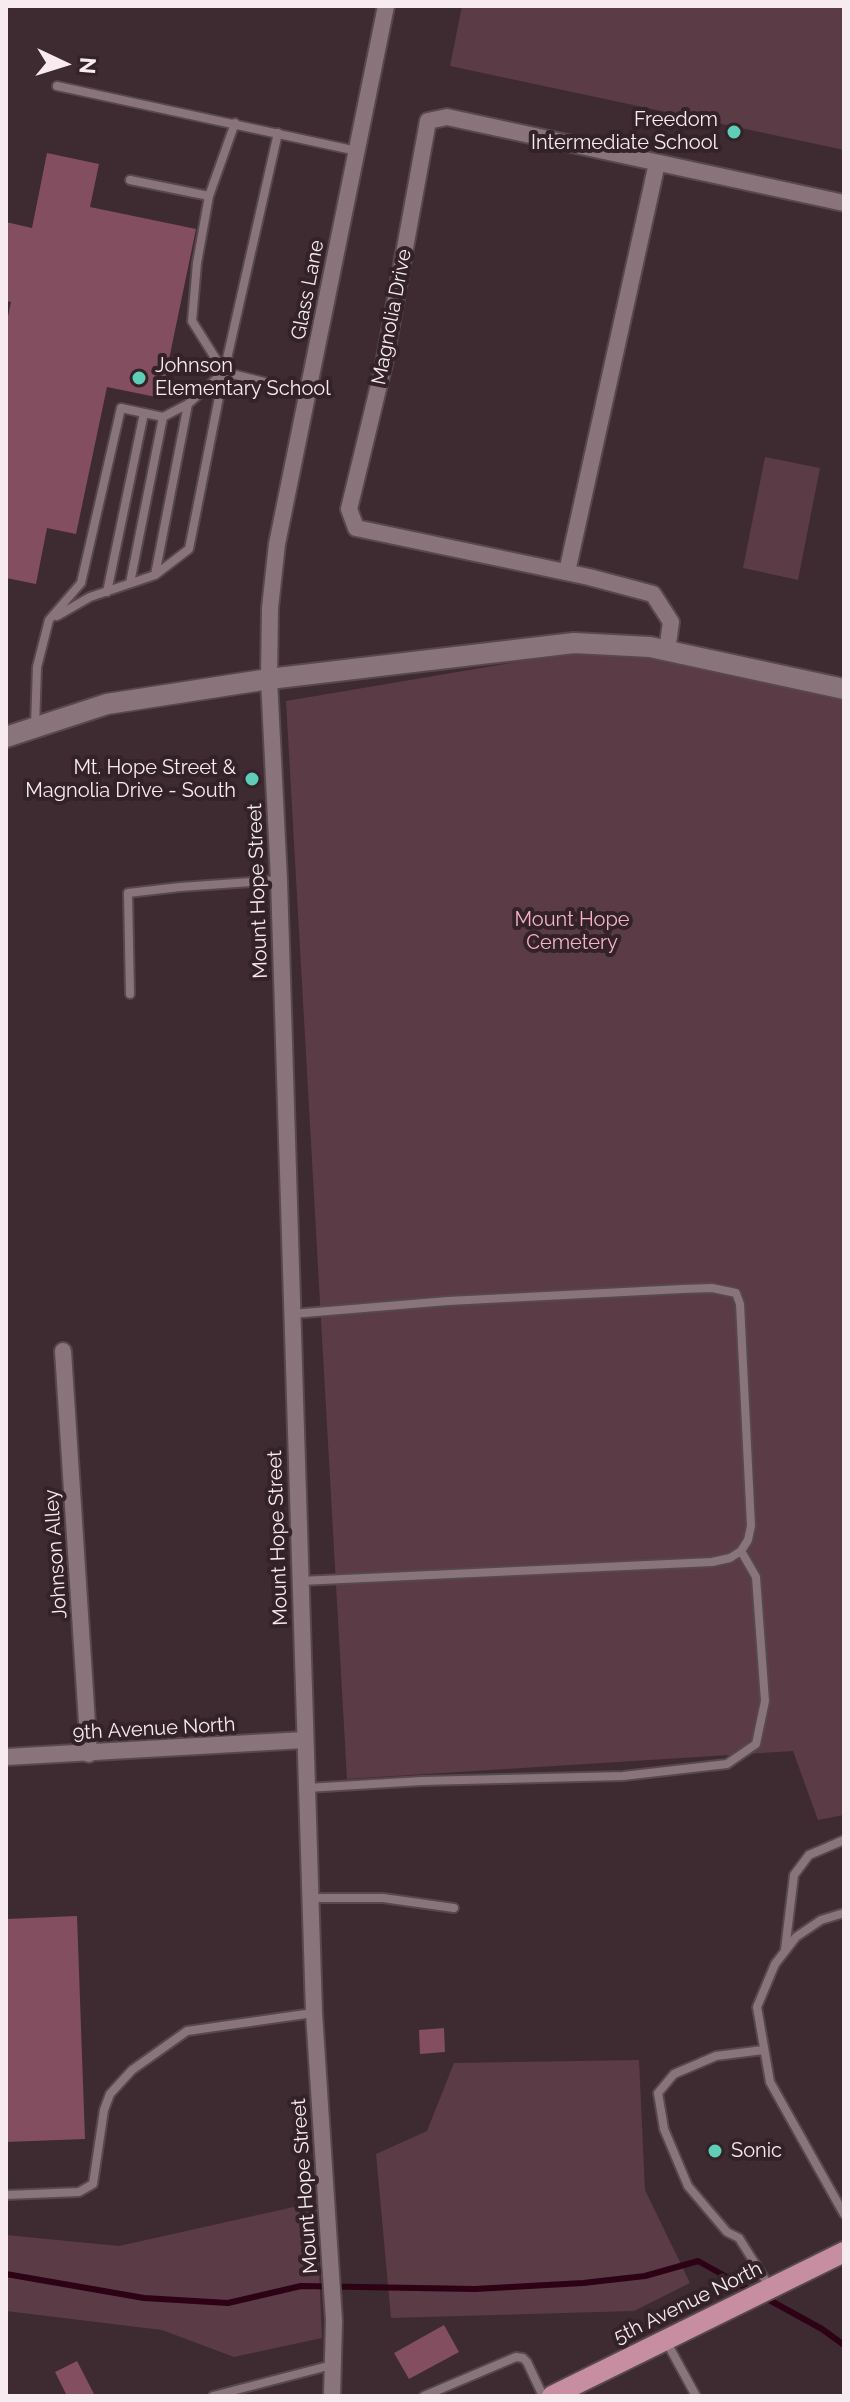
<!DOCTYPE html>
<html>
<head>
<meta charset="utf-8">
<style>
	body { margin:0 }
	#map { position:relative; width:850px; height:2402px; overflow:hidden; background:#3d2b31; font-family:Raleway,sans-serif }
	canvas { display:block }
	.frame { position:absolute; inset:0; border:8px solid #f7ebef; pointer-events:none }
	.north { position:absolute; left:24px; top:24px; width:80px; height:80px; -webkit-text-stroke:6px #332227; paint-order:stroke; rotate:94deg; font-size:22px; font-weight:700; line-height:32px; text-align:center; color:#f7ebef }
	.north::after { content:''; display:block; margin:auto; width:28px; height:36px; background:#f7ebef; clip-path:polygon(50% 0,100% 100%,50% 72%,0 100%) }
</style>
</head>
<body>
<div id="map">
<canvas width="850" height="2402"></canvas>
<div class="frame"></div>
<div class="north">N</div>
</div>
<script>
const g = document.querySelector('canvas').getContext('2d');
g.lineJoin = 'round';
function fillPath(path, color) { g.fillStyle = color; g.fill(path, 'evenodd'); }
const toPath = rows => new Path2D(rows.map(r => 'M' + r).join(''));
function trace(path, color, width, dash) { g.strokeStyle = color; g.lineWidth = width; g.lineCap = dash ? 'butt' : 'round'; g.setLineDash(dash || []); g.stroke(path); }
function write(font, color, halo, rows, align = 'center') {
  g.font = font + ' Raleway,sans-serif'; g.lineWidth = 8; g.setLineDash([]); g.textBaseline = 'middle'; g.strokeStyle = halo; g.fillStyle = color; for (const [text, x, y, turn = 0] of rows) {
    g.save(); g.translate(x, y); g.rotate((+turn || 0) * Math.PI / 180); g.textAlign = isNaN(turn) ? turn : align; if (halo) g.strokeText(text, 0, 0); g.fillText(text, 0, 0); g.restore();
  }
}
fillPath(toPath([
	[462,6,844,6,844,150,450,66],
	[765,457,820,468,798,580,743,568],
	[617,645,844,700,844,1815,818,1820,793,1751,347,1779,286,701],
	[639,2060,645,2190,690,2283,634,2311,391,2318,376,2154,427,2131,454,2063],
	[316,2202,322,2338,234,2357,162,2330,6,2311,6,2235,119,2246]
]), '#5b3b46');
trace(toPath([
	[6,2274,144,2298,228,2303,301,2286,475,2289,583,2283,645,2276,698,2261,752,2291],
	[762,2296,822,2329,844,2345]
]), '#2c0214', 6);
fillPath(toPath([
	[47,153,99,164,90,207,196,229,161,398,107,387,76,534,47,528,36,584,6,578,6,326,11,302,6,301,6,222,32,228],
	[77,1916,85,2139,6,2142,6,1919],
	[444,2028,445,2052,420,2054,419,2030],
	[444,2325,459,2352,409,2379,394,2353],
	[77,2361,95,2396,67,2396,55,2372]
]), '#834e60');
const service = toPath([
	[57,86,357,151],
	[235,123,209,196,197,263,192,321,224,372,308,393],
	[130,180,209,196],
	[155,575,189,549,224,372,278,133],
	[130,583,163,417],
	[107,592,144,413],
	[57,616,90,597,155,575,188,404],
	[35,727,37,667,49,620,81,583,121,408,163,417,188,404,223,373],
	[130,994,128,893,180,887,279,880],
	[292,1314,448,1301,682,1289,712,1288,736,1293,740,1304,751,1526,748,1540,741,1551,730,1558,712,1562,300,1581],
	[307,1788,422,1781,623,1776,727,1764,756,1744,765,1701,756,1577,741,1551],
	[311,1898,383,1898,454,1908],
	[844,1913,821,1920,796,1937,775,1964,757,2007,770,2082,844,2214],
	[785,1950,794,1875,809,1855,844,1840],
	[763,2050,716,2056,674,2074,658,2093,664,2129,688,2186,727,2232,739,2238,769,2286],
	[6,2195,79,2192,93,2184,104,2110,110,2094,132,2070,187,2031,313,2013],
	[666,2341,696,2396],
	[213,2396,332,2365],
	[424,2396,516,2357,523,2358,527,2362,543,2396]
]);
const minor = toPath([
	[567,572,657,163],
	[667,651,671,622,653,594,589,577,356,528,349,509,384,364,428,121,447,117,844,203],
	[63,1351,89,1754],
	[6,1757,304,1740],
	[332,2396,334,2321,314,2013,279,880,269,679,270,608,277,544,386,6]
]);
const tertiary = toPath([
	[6,737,107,704,269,679,574,643,650,647,844,689]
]);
const primary = toPath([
	[552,2396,844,2252]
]);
trace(service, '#56484c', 12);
trace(minor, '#56484c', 20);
trace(tertiary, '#56484c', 24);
trace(primary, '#56484c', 24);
trace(service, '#89747b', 8);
trace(minor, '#89747b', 16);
trace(tertiary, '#89747b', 20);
trace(primary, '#c78da0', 20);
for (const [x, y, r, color] of [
	[734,132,8,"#5eceb8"],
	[139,378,8,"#5eceb8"],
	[252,779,8,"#5eceb8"],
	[715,2151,8,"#5eceb8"]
]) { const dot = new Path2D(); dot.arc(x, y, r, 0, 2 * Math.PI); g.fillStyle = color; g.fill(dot); trace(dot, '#332227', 3); }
write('20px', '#f7ebef', '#332227', [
	["Freedom",718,120],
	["Intermediate School",718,143],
	["Johnson",155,366,"left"],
	["Elementary School",155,389,"left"],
	["Mt. Hope Street &",236,768],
	["Magnolia Drive - South",236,791],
	["Sonic",731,2151,"left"]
], 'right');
write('20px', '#f7ebef', '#332227', [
	["Glass Lane",308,290,-79],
	["Magnolia Drive",392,317,-79],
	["Mount Hope Street",258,891,-92],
	["Mount Hope Street",278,1538,-92],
	["Johnson Alley",56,1554,-94],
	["9th Avenue North",154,1729,-3],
	["Mount Hope Street",305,2186,-94],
	["5th Avenue North",688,2303,-26]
]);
write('20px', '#f6b2c8', '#332227', [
	["Mount Hope",572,920],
	["Cemetery",572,943]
]);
</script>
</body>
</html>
